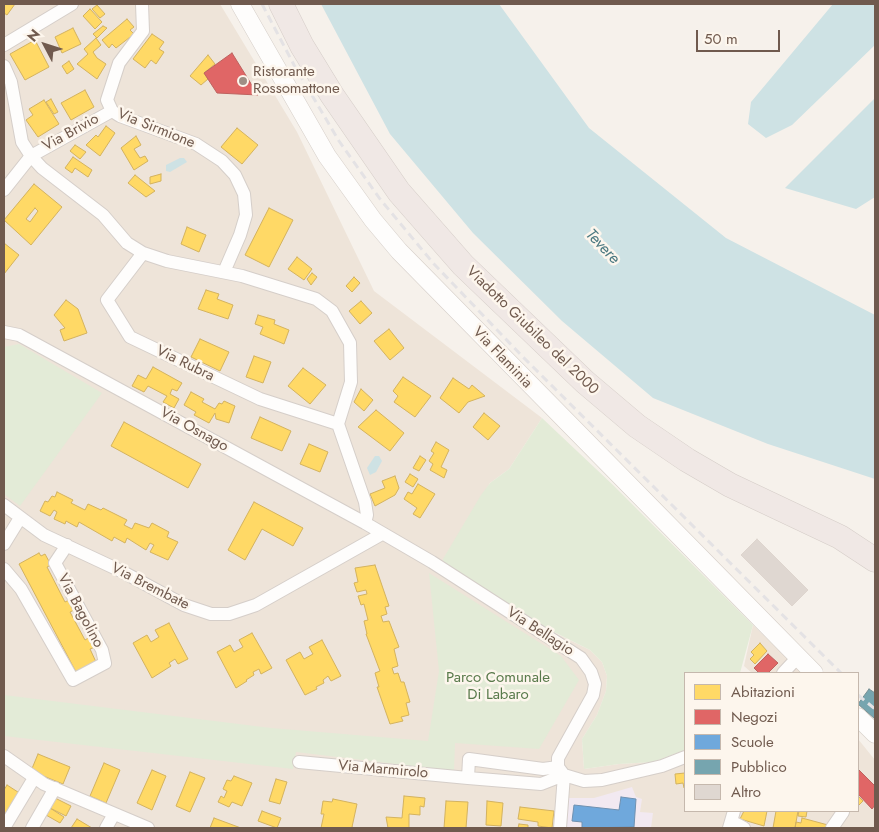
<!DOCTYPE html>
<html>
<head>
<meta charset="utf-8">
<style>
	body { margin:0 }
	#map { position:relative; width:879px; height:832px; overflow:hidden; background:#f6f1eb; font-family:Jost,sans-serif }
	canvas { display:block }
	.frame { position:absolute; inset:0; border:5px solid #705a4e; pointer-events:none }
	.legend { position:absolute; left:684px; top:672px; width:175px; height:140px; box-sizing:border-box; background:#fdf6ed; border:1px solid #c5b8ad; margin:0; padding:6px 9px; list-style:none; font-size:15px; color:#705a4e }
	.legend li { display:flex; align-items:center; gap:10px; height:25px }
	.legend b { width:25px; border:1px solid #c5b8ad }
	.north { position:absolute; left:20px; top:20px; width:50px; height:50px; -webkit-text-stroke:4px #fdf6ed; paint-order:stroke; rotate:310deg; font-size:14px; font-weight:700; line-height:20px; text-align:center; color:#705a4e }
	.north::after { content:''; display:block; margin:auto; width:18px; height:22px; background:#705a4e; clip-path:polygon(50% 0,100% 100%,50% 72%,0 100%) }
	.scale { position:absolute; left:696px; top:30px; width:84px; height:22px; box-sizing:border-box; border:2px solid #705a4e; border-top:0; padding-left:6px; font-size:15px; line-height:18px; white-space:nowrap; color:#705a4e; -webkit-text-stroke:4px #fdf6ed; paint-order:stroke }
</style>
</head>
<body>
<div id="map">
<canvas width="879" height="832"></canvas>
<div class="frame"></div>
<ul class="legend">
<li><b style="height:14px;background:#ffd966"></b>Abitazioni</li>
<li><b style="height:14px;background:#e06666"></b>Negozi</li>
<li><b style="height:14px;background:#6fa8dc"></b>Scuole</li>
<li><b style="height:14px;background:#76a5af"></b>Pubblico</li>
<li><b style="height:14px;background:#dfd7d1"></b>Altro</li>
</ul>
<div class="north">N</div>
<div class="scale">50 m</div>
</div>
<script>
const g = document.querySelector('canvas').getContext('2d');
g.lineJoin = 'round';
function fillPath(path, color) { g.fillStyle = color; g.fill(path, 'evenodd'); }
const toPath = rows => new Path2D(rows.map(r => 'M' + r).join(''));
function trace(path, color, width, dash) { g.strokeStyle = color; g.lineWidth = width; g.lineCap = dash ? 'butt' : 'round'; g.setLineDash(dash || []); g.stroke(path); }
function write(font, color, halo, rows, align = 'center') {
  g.font = font + ' Jost,sans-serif'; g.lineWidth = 5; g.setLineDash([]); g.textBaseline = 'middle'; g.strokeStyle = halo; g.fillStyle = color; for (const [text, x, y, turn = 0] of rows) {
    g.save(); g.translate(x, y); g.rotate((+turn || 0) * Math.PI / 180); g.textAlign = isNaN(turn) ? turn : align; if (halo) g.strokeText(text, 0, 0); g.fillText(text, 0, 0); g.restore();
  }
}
fillPath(toPath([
	[4,4,220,4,297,132,374,291,542,418,509,469,490,483,443,564,547,629,590,650,602,662,607,676,606,691,597,715,582,739,584,769,619,764,653,762,685,750,685,811,858,811,858,739,875,760,875,828,4,828],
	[753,625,802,673,752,673,744,666]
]), '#eee4d9');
fillPath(toPath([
	[632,787,636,797,642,799,640,812,653,813,651,828,564,828,567,798,594,798]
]), '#f2e9f1');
fillPath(toPath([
	[19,344,102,393,20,506,4,494,4,347],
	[542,418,613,485,753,625,740,673,685,673,685,750,653,762,619,764,584,769,582,739,597,715,606,691,607,676,602,662,590,650,548,629,443,564,443,559,481,495,490,483,509,469],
	[429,573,561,656,579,680,539,749,455,743,454,771,296,752,293,769,4,736,4,695,271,728,428,741,439,671]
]), '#e3ebd7');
fillPath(toPath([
	[321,4,499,4,589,128,726,238,875,315,875,479,768,444,653,398,562,321,473,233,390,134],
	[833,4,875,4,875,45,792,125,766,138,748,124,751,102],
	[875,98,875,197,856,209,785,188],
	[180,158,184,158,187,162,170,172,166,171,166,165],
	[375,456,379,456,382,461,376,472,370,475,367,468]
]), '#cee2e4');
const homes = toPath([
	[4,4,15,4,7,15,4,13,4,4],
	[97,5,105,14,100,18,92,9,97,5],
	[90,9,102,22,95,29,83,16,90,9],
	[127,19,134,27,130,30,134,34,116,48,112,44,109,48,102,40,127,19],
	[103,26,107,28,97,38,93,34,103,26],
	[73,28,81,44,62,53,55,37,73,28],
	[152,34,164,42,159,49,164,52,156,64,151,60,145,68,133,59,152,34],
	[96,38,101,45,93,52,97,58,106,64,97,79,77,64,88,54,84,49,96,38],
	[35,40,49,67,25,80,10,54,35,40],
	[208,55,215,64,204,73,208,79,201,85,190,76,208,55],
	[69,61,74,69,67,74,62,66,69,61],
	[85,90,94,107,71,120,61,103,85,90],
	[51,99,58,112,54,114,46,102,51,99],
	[44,100,59,124,38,137,26,120,33,115,29,109,44,100],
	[106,126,115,133,100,156,86,145,96,135,98,137,106,126],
	[237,128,258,145,242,164,221,147,237,128],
	[136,136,141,145,134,149,140,158,145,156,148,161,134,170,121,148,136,136],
	[75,145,86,152,80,159,70,151,75,145],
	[73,157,92,170,88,177,75,168,72,173,65,168,73,157],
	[161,174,161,181,150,184,150,177,161,174],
	[135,175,155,191,146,197,128,183,135,175],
	[34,184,62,207,31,245,4,220,34,184],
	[35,208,38,211,30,222,26,219,35,208],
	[269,208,293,220,269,267,245,255,269,208],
	[187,227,206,235,199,252,181,244,187,227],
	[4,243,19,255,4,274,4,243],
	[297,257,312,269,304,280,288,269,297,257],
	[312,273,317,277,311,285,307,279,312,273],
	[354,277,360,283,352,292,346,286,354,277],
	[206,290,219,294,217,299,233,305,228,319,198,309,206,290],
	[66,300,78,309,87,333,64,341,60,330,65,328,54,315,66,300],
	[361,301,372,313,360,324,349,311,361,301],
	[258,315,275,320,274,324,289,330,284,344,260,334,263,327,255,324,258,315],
	[389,329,404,348,390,360,374,341,389,329],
	[200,339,229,352,220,371,191,357,200,339],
	[254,356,271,362,263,383,246,377,254,356],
	[153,367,182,383,177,391,172,389,170,394,179,399,174,408,163,402,167,396,148,386,144,392,132,386,138,375,146,379,153,367],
	[303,368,326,385,310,404,288,386,303,368],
	[403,377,431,396,415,417,394,402,398,396,393,391,403,377],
	[453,378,469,389,472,385,485,396,468,402,459,413,440,398,453,378],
	[361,389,373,400,364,411,354,402,361,389],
	[191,392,204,399,202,402,215,409,219,403,222,404,224,401,235,406,229,423,216,419,215,413,209,423,194,415,196,412,184,405,191,392],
	[376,410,404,433,390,451,358,427,376,410],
	[484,413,500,426,488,440,473,427,484,413],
	[260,417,291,431,282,451,251,438,260,417],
	[124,422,201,464,188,488,111,446,124,422],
	[436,442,449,450,441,467,447,470,444,478,430,470,433,464,429,461,434,453,431,451,436,442],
	[309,444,328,452,320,472,300,464,309,444],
	[420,456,426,460,419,471,413,468,420,456],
	[410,474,418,479,413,487,405,482,410,474],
	[395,476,399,488,395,495,375,506,370,494,385,488,382,481,395,476],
	[418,484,435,494,420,518,413,514,417,508,404,499,408,492,412,494,418,484],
	[57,492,73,500,71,503,85,510,88,504,101,510,103,508,127,520,124,525,132,529,135,523,149,528,152,523,169,532,167,537,178,542,168,560,150,552,154,545,150,543,146,550,127,538,125,543,114,537,112,541,79,522,77,527,66,521,65,524,54,519,57,512,54,510,50,516,40,511,45,501,48,502,52,496,55,497,57,492],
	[254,502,303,528,293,546,262,529,245,560,228,550,254,502],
	[39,553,41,556,45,554,51,565,47,567,65,602,69,600,74,610,70,612,85,640,90,637,95,647,90,649,96,662,76,672,19,564,39,553],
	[375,565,389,606,385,607,387,614,381,616,383,622,389,621,399,647,394,649,398,666,392,668,394,674,398,673,401,682,404,682,410,702,406,703,409,715,401,717,403,721,390,724,377,687,379,687,375,673,380,671,366,634,367,634,364,621,368,620,364,604,361,605,358,596,367,594,366,590,357,592,354,583,358,582,355,568,375,565],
	[169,623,188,659,178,664,175,659,169,663,171,666,152,678,133,643,147,635,151,642,159,637,155,630,169,623],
	[252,633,272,668,261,674,259,669,253,672,254,675,246,680,247,681,236,688,217,652,230,645,234,652,243,647,239,640,252,633],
	[322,640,341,676,331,681,328,676,323,680,324,683,316,687,317,689,305,695,286,660,300,652,304,659,313,654,309,647,322,640],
	[760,643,767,651,755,664,750,659,754,655,751,652,760,643],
	[38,754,70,767,63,784,31,771,38,754],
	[104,763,120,770,106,803,90,796,104,763],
	[152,770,166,776,152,810,137,803,152,770],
	[190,772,205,778,190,812,176,806,190,772],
	[685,773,685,788,684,788,683,783,676,784,675,774,685,773],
	[234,776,252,783,242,806,232,802,229,807,218,802,221,796,224,798,227,791,223,789,227,780,231,781,234,776],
	[276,779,287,782,280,804,269,801,276,779],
	[7,785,21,794,4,821,4,790,7,785],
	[404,796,425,798,424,807,420,806,420,815,409,814,409,828,388,828,386,817,402,818,404,796],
	[858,796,863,801,858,806,858,796],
	[55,798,71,806,66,816,50,808,55,798],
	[333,799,357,804,352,827,355,828,321,828,324,814,321,814,323,801,332,802,333,799],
	[446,801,468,802,466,828,444,828,446,801],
	[487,801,503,803,501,826,486,825,487,801],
	[520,807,554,811,552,828,538,826,538,822,518,819,520,807],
	[50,808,64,817,60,823,46,815,50,808],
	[262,811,281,818,277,828,258,821,262,811],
	[744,811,767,811,764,826,740,819,744,811],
	[776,811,798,811,795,828,773,828,776,811],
	[799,811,807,811,806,817,798,816,799,811],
	[214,818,241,828,210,828,214,818],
	[802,818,828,825,827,828,795,828,796,822,801,823,802,818],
	[77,819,92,828,71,828,77,819],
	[519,824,528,825,528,828,518,828,519,824]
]);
fillPath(homes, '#ffd966');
trace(homes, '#d4b35f', 1);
const shops = toPath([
	[232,53,258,95,217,93,204,73,232,53],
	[768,654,778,663,768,673,759,673,754,668,768,654],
	[858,769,875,786,875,805,872,809,858,794,858,769]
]);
fillPath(shops, '#e06666');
trace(shops, '#be625f', 1);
const schools = toPath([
	[621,797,636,799,634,827,582,828,582,822,572,821,574,805,619,810,621,797]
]);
fillPath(schools, '#6fa8dc');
trace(schools, '#6f91b1', 1);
const public = toPath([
	[869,689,875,693,875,719,858,704,869,689]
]);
fillPath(public, '#76a5af');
trace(public, '#748e92', 1);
const building = toPath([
	[757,539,808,590,792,606,741,555,757,539]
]);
fillPath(building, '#dfd7d1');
trace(building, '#ded5ce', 1);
const street = toPath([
	[142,4,143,31,119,63,107,100,112,111,120,116,196,144,222,161,235,175,244,194,246,215,240,235,224,272],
	[4,45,72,4],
	[4,66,11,82,22,142,31,156,42,168,103,215,127,243,143,253],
	[4,190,31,156,112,111],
	[4,332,19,335,365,523,432,562,581,658,591,672,595,684,593,695,558,758,558,767,564,775,584,781,602,780,662,766,685,757],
	[338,424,351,382,350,343,332,311,316,299,242,276,167,261,143,253,107,300,130,337,260,399,338,424,365,502,367,515,365,523],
	[4,505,44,535,121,571,184,605,211,614,229,614,256,605,382,534],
	[4,544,20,518],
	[4,569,21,589,73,680,105,663,102,650,55,563,67,545],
	[783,673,797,658],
	[4,756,44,784,148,828],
	[299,762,468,778],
	[558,767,543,769,469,759,468,778,541,784,564,775,560,828],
	[731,821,744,828],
	[4,828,34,778],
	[32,828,55,788],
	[106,828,114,814],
	[729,828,734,811],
	[832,828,843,812]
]);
const secondary = toPath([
	[240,4,327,156,373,220,399,251,814,673],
	[858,717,875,734]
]);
const highway = toPath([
	[281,4,302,46,332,95,399,192,463,265,585,382,637,426,687,460,730,485,840,537,875,560]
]);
trace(street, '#d5cec9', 14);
trace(secondary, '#d5cec8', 19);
trace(highway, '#d4ccc7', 25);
trace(street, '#fefdfc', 12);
trace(secondary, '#fefdfc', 18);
trace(highway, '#f0e8e5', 24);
trace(toPath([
	[262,4,294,65,339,141,380,199,434,264,523,357,841,673],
	[858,695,875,709]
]), '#e4e2e4', 3, [8, 5]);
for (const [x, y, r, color] of [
	[243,81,5,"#9f8f85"]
]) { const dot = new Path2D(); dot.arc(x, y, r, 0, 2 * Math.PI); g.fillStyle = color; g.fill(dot); trace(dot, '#fdf6ed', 2); }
write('15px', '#705a4e', '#fdf6ed', [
	["Ristorante",253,72],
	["Rossomattone",253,89]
], 'left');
write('15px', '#705a4e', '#fdf6ed', [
	["Via Sirmione",156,129,22],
	["Via Brivio",71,133,-29],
	["Viadotto Giubileo del 2000",532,331,44],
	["Via Flaminia",502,358,46],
	["Via Rubra",185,364,26],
	["Via Osnago",194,430,29],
	["Via Brembate",150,587,27],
	["Via Bagolino",80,611,62],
	["Via Bellagio",540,632,33],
	["Via Marmirolo",383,770,5]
]);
write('15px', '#597a4b', '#fdf6ed', [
	["Parco Comunale",498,678],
	["Di Labaro",498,695]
]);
write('italic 16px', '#4b7981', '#fdf6ed', [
	["Tevere",602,247,46]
]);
</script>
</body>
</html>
